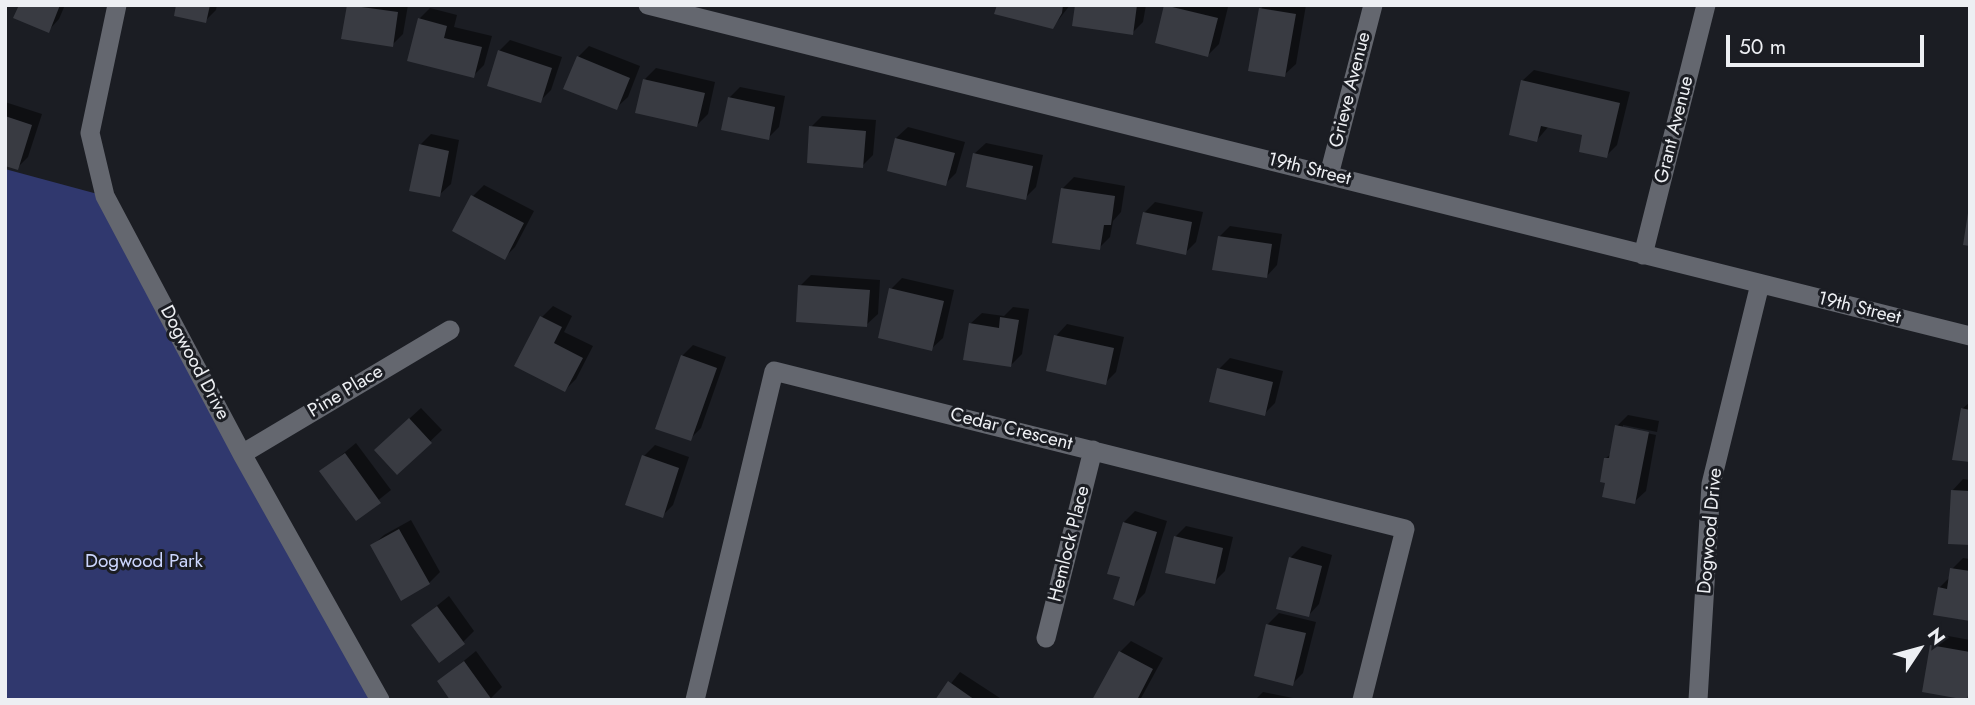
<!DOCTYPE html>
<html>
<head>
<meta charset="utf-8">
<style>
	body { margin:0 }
	#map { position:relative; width:1975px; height:705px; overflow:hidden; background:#1b1d23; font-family:Jost,sans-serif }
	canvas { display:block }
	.frame { position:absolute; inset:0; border:7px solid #edeff3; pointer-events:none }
	.north { position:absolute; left:1884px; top:614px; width:70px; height:70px; -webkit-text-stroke:5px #1b1d23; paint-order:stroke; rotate:54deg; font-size:19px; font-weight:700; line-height:28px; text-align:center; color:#edeff3 }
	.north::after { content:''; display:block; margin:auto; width:24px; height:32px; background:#edeff3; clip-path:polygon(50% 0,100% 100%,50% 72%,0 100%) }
	.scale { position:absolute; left:1726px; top:35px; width:198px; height:32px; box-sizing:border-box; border:4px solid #edeff3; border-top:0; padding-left:9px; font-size:21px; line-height:24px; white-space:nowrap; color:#edeff3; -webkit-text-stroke:5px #1b1d23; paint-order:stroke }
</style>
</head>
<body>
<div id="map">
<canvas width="1975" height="705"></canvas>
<div class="frame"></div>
<div class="north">N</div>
<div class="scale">50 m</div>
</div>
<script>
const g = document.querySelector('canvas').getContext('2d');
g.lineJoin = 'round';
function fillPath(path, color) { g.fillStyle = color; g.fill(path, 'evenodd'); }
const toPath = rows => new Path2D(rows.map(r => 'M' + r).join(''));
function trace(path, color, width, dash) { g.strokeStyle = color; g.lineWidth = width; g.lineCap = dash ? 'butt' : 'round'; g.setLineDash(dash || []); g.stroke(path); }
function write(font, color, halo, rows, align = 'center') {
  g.font = font + ' Jost,sans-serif'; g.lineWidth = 6; g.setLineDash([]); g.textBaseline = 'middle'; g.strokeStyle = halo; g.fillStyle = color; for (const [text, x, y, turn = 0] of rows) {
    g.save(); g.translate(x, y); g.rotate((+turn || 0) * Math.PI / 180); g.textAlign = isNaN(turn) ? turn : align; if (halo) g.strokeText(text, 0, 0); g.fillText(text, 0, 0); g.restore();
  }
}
fillPath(toPath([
	[5,169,105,196,380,700,5,700]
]), '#30386e');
fillPath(toPath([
	[21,5,65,5,59,19,48,31],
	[178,5,217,5,216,10,205,21],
	[348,5,408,5,403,34,392,45],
	[999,5,1070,5,1053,27],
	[1076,5,1146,5,1143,22,1132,33],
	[1219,5,1228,7,1219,44,1208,55,1166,6],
	[1264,5,1306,5,1296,64,1284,75,1261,9],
	[430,8,457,15,454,27,492,36,484,65,473,76,419,19],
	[510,40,562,57,551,90,540,101,499,51],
	[589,46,640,66,628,97,616,108,578,57],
	[656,68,715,82,708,114,697,125,645,79],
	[1534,70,1630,92,1617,145,1606,156,1584,134,1549,126,1537,140,1522,81],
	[740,87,785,96,779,127,768,138,729,98],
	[5,102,42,114,28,157,17,168,5,164],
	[822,116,876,120,873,155,862,166,811,127],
	[908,127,965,142,956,173,945,184,896,138],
	[431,134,459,140,451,184,439,195,420,145],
	[986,143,1043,155,1036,187,1025,198,974,154],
	[1074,177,1125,186,1121,212,1113,221,1110,237,1099,248,1063,188],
	[484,185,534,211,515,247,504,258,454,231,473,196],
	[1155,202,1203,212,1196,242,1185,253,1144,213],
	[1230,226,1282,234,1277,265,1266,277,1219,237],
	[811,275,880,280,878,314,866,325,800,286],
	[902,278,954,290,943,338,931,349,891,289],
	[553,306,572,316,564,332,593,346,576,379,565,390,542,317],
	[1013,307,1029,309,1022,354,1011,365,970,324,982,313,1004,316],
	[1067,324,1124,337,1116,372,1105,383,1056,336],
	[693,345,726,357,701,428,690,439,682,356],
	[1230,358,1283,371,1275,403,1264,414,1219,369],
	[1970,402,1970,461,1962,409],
	[421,408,442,430,397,473,387,439],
	[1628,415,1659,421,1657,432,1623,425,1623,428,1656,435,1646,491,1634,502,1607,481,1606,458,1612,453,1617,426],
	[356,443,391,490,356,518,322,471],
	[655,445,689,457,673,505,662,516,628,504,644,456],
	[1963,479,1970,480,1970,543,1952,491],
	[1135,511,1167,521,1145,593,1134,604,1122,576,1124,522],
	[411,520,440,572,429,583,372,546,384,535],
	[1186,526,1233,537,1225,571,1214,582,1175,537],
	[1302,546,1332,555,1319,604,1308,616,1278,607,1291,557],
	[1963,558,1970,559,1970,619,1939,588,1951,576,1952,569],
	[449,596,474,631,463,642,413,625],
	[1279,613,1316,622,1303,673,1292,684,1256,675,1268,624],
	[1943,635,1970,640,1970,695,1967,698,1932,646],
	[1131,641,1163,658,1140,700,1094,700,1120,652],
	[476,651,502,687,489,700,439,681],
	[960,672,1003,700,938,700],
	[1263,692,1293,698,1293,700,1255,700]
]), '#0007');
fillPath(toPath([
	[19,5,60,5,49,33,13,18],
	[176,5,210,5,206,23,174,16],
	[347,5,398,12,393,47,341,39],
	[997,5,1063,5,1062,13,1053,29,994,14],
	[1075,5,1137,5,1133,35,1072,26],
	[1164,5,1218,18,1208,57,1155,43],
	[1259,8,1296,14,1285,77,1248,71],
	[418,18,447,26,444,38,482,47,474,78,407,61],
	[498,50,552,68,541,103,487,86],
	[577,56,630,78,617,110,563,89],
	[643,79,705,93,697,127,635,113],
	[1521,80,1620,103,1607,158,1579,152,1582,135,1541,126,1537,142,1509,135],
	[728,97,775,107,769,140,721,130],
	[5,116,32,125,18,170,5,166],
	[809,126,866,131,863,168,807,163],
	[895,138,955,153,946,186,887,171],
	[419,144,449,151,440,197,409,191],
	[973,153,1033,166,1026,200,966,187],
	[1061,188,1115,196,1111,225,1104,225,1100,250,1052,243],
	[471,195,524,223,505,260,452,231],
	[1143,212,1192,222,1186,255,1136,244],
	[1968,213,1970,214,1970,246,1963,245],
	[1218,236,1272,244,1267,278,1212,270],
	[798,285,870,290,867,327,796,322],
	[889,288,944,301,932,351,878,338],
	[540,316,562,327,554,343,583,358,565,392,514,366],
	[1000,317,1019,320,1011,367,963,360,969,323,999,328],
	[1054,335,1114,348,1106,385,1046,371],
	[681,355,717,368,691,441,655,429],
	[1217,368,1273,382,1265,416,1209,402],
	[1961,408,1970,410,1970,462,1952,460],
	[409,418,432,443,397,475,374,450],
	[1615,425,1649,432,1635,504,1602,497,1605,483,1600,482,1604,458,1609,458],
	[345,453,381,503,356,521,319,471],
	[642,455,679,468,663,518,625,505],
	[1951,490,1970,491,1970,545,1948,544],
	[1123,522,1157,532,1134,606,1113,599,1120,577,1107,574],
	[399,529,430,584,401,601,370,545],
	[1174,536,1223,548,1215,584,1165,573],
	[1289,557,1322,566,1309,617,1276,609],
	[1950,568,1970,571,1970,621,1933,615,1938,587,1947,589],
	[437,606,465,644,439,663,411,625],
	[1266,624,1306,633,1293,686,1254,676],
	[1930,645,1970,652,1970,687,1967,700,1922,692],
	[1119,651,1153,669,1137,700,1092,700],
	[464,661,492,700,450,700,437,681],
	[948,681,975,700,935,700]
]), '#393b42');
trace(toPath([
	[117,5,90,133,105,196,242,454,380,700],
	[648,5,1970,336],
	[1329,175,1373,5],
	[1643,255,1706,5],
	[242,454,450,330],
	[1046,638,1093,450],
	[695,700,774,371,1405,529,1362,700],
	[1698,700,1711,484,1760,284]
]), '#64676f', 19);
write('19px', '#edeff3', '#1b1d23', [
	["Grieve Avenue",1351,90,-76],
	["Grant Avenue",1675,130,-76],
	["19th Street",1309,170,14],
	["19th Street",1859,309,14],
	["Dogwood Drive",194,363,62],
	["Pine Place",346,392,-31],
	["Cedar Crescent",1011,430,14],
	["Dogwood Drive",1711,531,-85],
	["Hemlock Place",1070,544,-76]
]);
write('19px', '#ccd6fd', '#1b1d23', [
	["Dogwood Park",144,562]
]);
</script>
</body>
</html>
